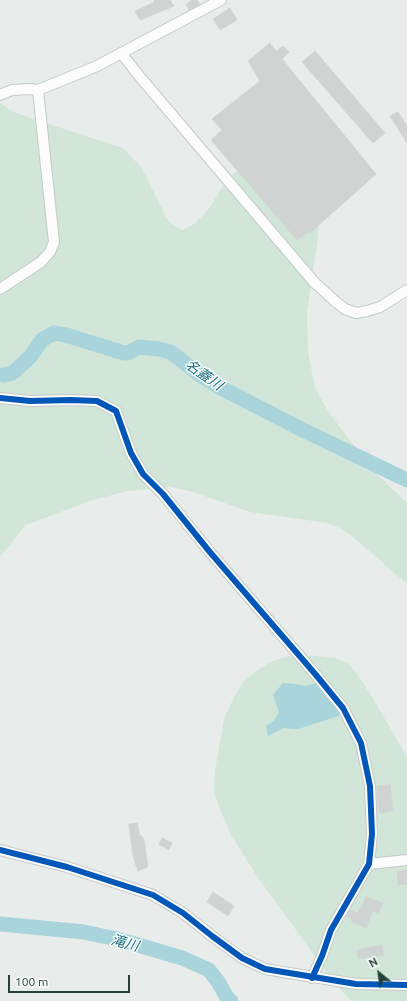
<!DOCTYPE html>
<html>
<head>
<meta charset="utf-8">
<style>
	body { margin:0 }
	#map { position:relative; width:407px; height:1001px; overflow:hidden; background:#e8edeb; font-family:Ubuntu,sans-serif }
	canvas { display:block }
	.north { position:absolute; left:359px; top:953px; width:40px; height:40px; -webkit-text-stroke:3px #f7fbf9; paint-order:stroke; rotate:331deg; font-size:11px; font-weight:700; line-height:16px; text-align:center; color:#24423a }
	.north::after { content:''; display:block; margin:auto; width:14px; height:18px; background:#24423a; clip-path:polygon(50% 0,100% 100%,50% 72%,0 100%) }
	.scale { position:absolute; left:8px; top:975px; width:122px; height:18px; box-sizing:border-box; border:2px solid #24423a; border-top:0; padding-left:5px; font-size:12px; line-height:14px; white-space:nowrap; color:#24423a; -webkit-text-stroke:3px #f7fbf9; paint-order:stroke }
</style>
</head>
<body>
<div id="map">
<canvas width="407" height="1001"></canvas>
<div class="north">N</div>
<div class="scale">100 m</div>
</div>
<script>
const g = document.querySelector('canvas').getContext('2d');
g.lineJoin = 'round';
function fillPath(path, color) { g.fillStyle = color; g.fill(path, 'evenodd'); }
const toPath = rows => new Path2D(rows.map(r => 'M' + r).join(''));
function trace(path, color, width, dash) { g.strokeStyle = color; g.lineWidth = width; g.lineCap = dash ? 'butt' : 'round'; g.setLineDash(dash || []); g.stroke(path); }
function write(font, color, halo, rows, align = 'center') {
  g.font = font + ' Ubuntu,"Noto Sans JP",sans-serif'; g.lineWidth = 3; g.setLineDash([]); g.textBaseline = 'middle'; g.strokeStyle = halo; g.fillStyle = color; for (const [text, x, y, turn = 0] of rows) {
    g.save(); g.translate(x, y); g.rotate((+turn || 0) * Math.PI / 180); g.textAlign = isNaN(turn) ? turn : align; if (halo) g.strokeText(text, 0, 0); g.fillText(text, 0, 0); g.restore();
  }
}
fillPath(toPath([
	[0,103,12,111,30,118,123,148,142,168,166,217,173,225,183,230,194,224,207,211,230,176,242,167,319,207,318,238,307,311,308,351,315,388,328,411,357,450,380,477,407,503,407,584,353,537,342,529,328,523,250,512,193,492,171,487,128,491,93,500,26,525,0,557],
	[289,656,316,656,336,658,349,664,357,674,371,695,407,757,407,1001,351,1001,329,977,304,941,256,875,231,835,219,807,214,791,215,770,224,719,234,697,243,682,255,672,270,662]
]), '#d1e6d8');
fillPath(toPath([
	[283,683,296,684,306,686,316,683,321,686,340,709,339,716,298,729,283,728,268,736,266,726,274,721,279,712,273,695]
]), '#a9d4db');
trace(toPath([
	[4,375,12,373,16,370,30,357,42,340,54,333,66,335,124,353,128,353,139,347,159,349,170,352,180,359,197,373,223,389,303,430,407,480],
	[0,924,84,932,121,940,182,958,209,970,219,983,226,996,231,1001]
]), '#a9d4db', 15);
const building = toPath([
	[154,0,170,0,174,6,140,20,135,11,155,2,154,0],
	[192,0,197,0,200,4,189,10,186,4,192,0],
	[230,8,237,20,220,30,213,19,230,8],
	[270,43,276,51,283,46,289,52,282,59,376,174,310,233,309,232,297,240,211,140,222,130,212,119,260,81,248,61,270,43],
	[315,51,385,133,373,143,302,62,315,51],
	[398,112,407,126,407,143,390,116,398,112],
	[390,785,393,811,380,813,377,800,377,786,390,785],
	[137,823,140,836,142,836,144,840,148,867,138,871,133,856,129,824,137,823],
	[162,838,172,843,169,850,159,844,162,838],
	[407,870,407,884,398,885,397,872,407,870],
	[213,892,234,906,228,916,207,902,213,892],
	[366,897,383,903,378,913,373,911,366,928,351,921,352,919,347,917,350,910,358,913,366,897],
	[382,945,384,955,358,959,357,950,382,945]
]);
fillPath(building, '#cfd4d2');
trace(building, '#d1d6d4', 1);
const minor = toPath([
	[121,53,140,77,314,282,336,302,345,309,356,313,367,311,380,307,407,290],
	[0,95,12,90,29,89,38,90,97,66,221,0],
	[0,289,41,262,50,252,54,242,38,90],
	[0,398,30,401,71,400,97,401,116,411,131,453,143,474,163,494,209,551,316,675,343,708,361,743,370,786,372,834,369,864,331,930,322,956,312,978],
	[0,850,67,867,153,895,183,913,212,936,242,958,265,969,356,984,407,985],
	[369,864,407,860]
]);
trace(minor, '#c5cac8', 12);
trace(minor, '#fcfcfc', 10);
trace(toPath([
	[0,398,30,401,71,400,97,401,116,411,131,453,143,474,163,494,209,551,316,675,343,708,361,743,370,786,372,834,369,864,331,930,322,956,312,978],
	[0,850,67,867,153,895,183,913,212,936,242,958,265,969,356,984,407,985]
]), '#0057b8', 6);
write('italic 14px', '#1c6f80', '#f7fbf9', [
	["名蓋川",204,375,35],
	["滝川",125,943,15]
]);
</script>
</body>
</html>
